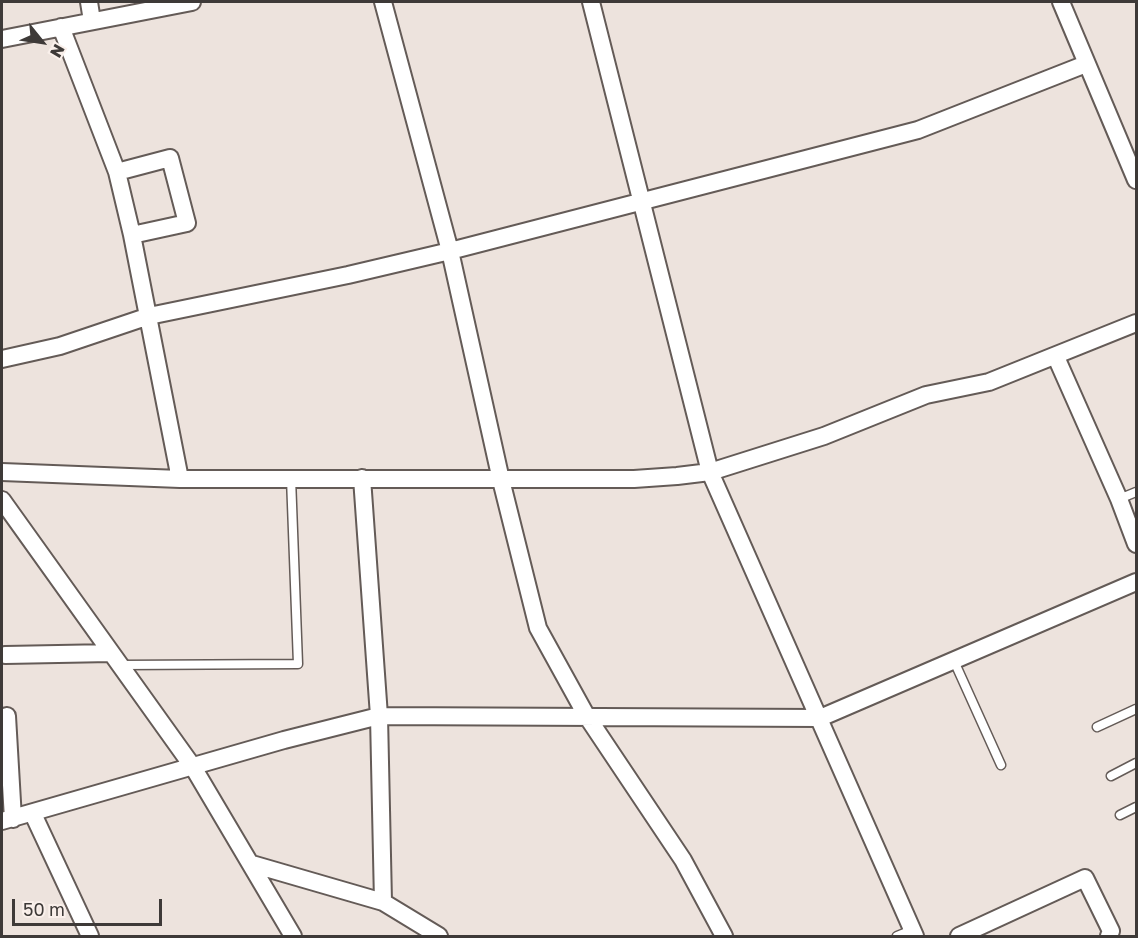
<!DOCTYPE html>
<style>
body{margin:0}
#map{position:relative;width:1138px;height:938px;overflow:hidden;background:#ede3dd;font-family:"Golos Text",sans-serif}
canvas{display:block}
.frame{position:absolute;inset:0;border:3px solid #3e3a38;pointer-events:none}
.north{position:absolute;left:12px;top:12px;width:60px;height:60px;-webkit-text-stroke:4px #faf0eb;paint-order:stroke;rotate:120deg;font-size:16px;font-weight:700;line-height:24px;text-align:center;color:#3e3a38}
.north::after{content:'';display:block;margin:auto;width:21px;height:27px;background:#3e3a38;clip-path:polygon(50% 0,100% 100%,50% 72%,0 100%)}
.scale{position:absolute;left:12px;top:899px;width:150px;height:27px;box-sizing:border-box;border:3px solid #3e3a38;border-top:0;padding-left:8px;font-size:18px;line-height:21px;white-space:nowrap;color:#3e3a38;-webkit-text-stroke:4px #faf0eb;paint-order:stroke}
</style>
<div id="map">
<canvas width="1138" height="938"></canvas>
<div class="frame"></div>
<div class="north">N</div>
<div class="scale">50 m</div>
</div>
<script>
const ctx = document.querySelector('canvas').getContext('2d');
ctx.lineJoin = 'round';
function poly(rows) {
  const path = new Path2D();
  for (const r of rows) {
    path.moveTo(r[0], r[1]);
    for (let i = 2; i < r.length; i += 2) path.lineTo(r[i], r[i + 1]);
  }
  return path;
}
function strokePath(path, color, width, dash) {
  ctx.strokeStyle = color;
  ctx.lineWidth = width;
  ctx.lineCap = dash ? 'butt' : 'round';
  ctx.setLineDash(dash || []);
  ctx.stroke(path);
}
const service = poly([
 [1119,499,1136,492],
 [954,661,1001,765],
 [121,665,298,664,291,478],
 [1097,727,1136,709],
 [1111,776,1136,763],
 [1120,815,1136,807],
 [897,936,912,930]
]);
const minor = poly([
 [89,2,92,21],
 [383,2,450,251,501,480,538,628,586,715,683,860,724,936],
 [591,2,710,472,915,936],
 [1061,2,1136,180],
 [61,27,117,172,132,235,180,479],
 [2,39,192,2],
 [117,172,170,158,187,223,132,235],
 [1056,357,1119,499,1136,544],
 [2,359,60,346,149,316,348,275,450,251,918,130,1086,64],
 [2,472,180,479,634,479,677,476,710,472,824,436,926,395,989,382,1136,323],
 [362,478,379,716,383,902],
 [2,500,193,767,293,936],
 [5,655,111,653],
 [7,716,13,819],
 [33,814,90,936],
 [2,821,284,740,379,716,820,718,1136,582],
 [252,864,383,902,439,936],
 [959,936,1085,878,1111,931,1109,936]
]);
strokePath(service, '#645b57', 11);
strokePath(minor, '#645b57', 20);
strokePath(service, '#fff', 8);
strokePath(minor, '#fff', 16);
</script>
